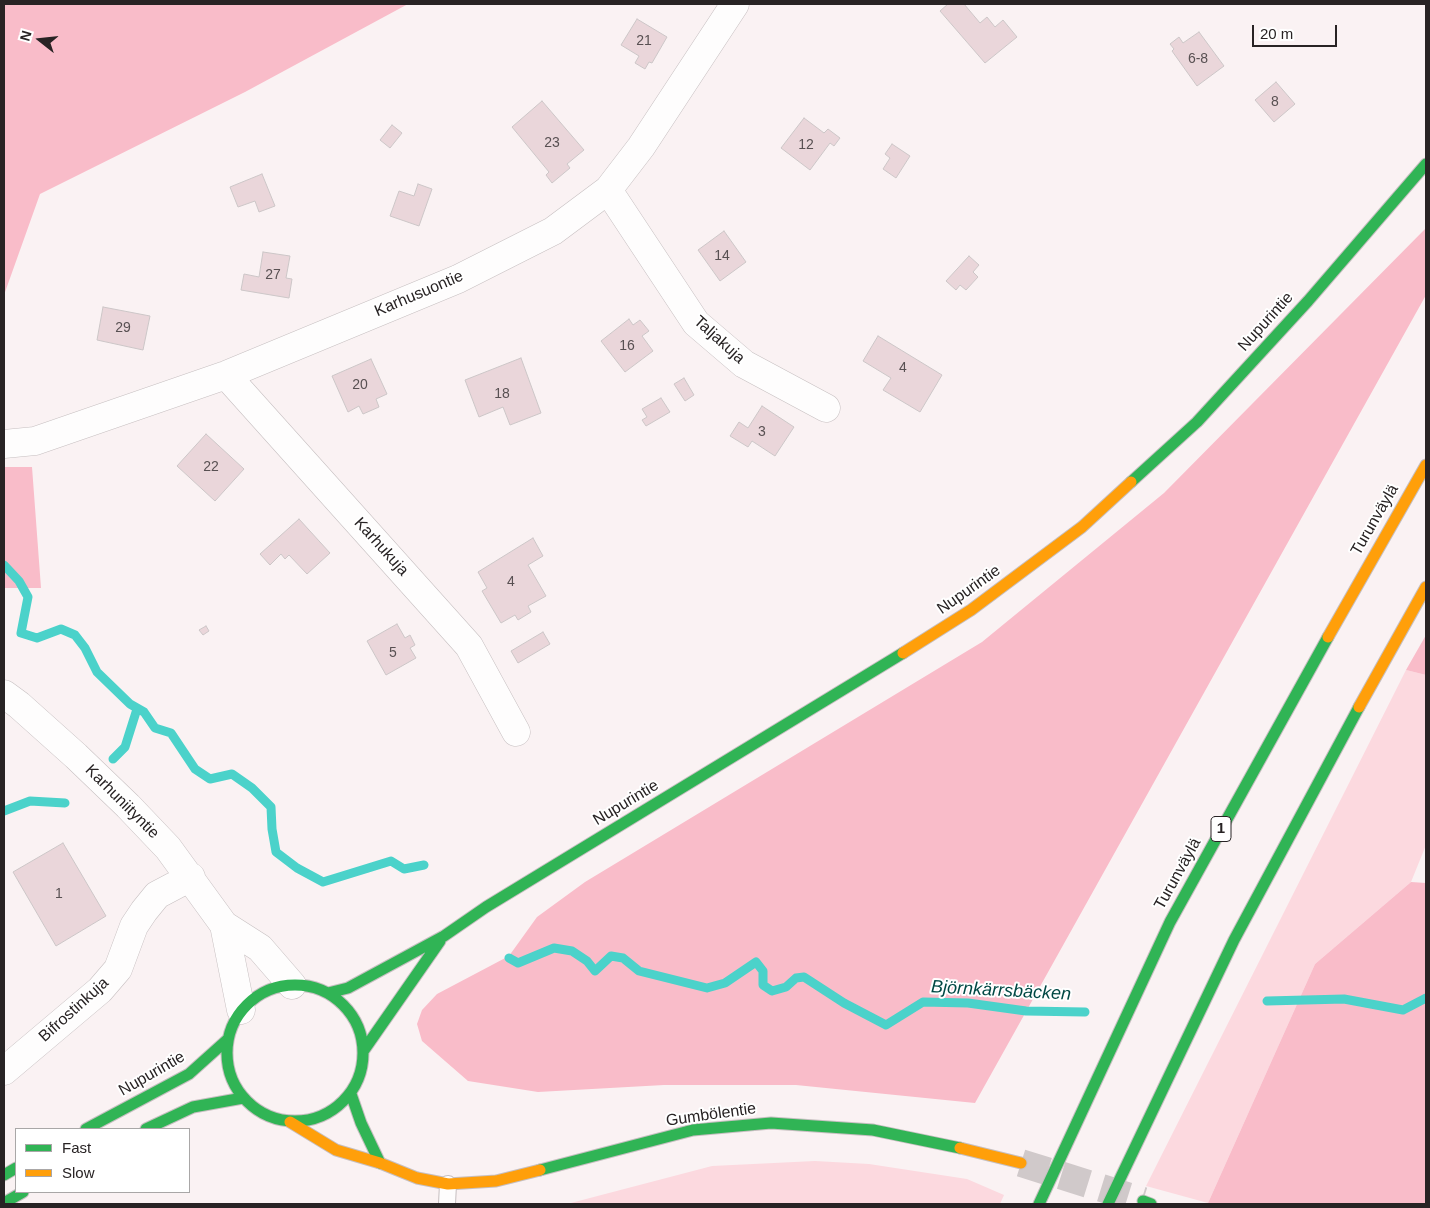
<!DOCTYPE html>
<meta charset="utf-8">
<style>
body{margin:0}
#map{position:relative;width:1430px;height:1208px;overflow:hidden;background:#faf2f3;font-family:Helvetica,sans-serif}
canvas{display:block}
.frame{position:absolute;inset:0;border:5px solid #282324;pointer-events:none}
.legend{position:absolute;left:15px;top:1128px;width:175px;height:65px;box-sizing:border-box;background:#fff;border:1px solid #a9a7a7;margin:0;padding:6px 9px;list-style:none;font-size:15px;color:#282324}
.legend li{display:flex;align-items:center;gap:10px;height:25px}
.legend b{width:25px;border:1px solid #a9a7a7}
.north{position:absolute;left:15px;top:15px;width:50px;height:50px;-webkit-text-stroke:4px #fff;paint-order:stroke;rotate:286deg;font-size:14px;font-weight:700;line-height:20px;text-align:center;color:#282324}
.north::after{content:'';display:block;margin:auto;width:18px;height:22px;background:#282324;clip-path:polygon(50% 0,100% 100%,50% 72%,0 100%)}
.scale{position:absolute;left:1252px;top:25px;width:85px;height:22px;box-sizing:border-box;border:2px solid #282324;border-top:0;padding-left:6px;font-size:15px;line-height:18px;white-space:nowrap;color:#282324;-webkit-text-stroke:4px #fff;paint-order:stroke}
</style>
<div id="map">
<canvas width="1430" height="1208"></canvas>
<div class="frame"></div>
<ul class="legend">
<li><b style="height:6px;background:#30b455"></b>Fast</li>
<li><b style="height:6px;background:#ff9f0a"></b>Slow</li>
</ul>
<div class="north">N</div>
<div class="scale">20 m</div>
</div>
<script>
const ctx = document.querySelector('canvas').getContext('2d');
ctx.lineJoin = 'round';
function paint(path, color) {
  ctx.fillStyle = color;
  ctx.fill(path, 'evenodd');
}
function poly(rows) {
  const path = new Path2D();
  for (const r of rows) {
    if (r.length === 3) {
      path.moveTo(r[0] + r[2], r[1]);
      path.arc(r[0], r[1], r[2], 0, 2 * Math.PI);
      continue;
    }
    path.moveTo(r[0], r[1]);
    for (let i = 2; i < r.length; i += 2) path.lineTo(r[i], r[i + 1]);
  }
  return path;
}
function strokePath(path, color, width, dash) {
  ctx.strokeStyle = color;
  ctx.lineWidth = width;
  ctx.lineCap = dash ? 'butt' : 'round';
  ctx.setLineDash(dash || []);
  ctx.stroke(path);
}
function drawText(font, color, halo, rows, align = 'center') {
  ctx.font = font + ' Helvetica,sans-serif';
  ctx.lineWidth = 4;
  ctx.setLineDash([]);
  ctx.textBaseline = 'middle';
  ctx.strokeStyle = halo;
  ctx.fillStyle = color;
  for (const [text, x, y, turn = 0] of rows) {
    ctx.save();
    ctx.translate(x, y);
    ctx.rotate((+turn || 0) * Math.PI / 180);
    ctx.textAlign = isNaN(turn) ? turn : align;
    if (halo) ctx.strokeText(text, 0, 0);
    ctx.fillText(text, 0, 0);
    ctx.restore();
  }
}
paint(poly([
 [1406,670,1426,675,1426,845,1411,882,1315,964,1208,1203,1146,1186],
 [815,1161,869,1164,967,1179,1004,1195,1000,1204,567,1204,712,1166]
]), '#fcd9df');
paint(poly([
 [4,4,408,4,245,92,40,194,4,295],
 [1426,228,1426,295,975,1103,796,1085,664,1085,538,1092,468,1081,422,1041,417,1024,422,1010,437,994,509,956,537,917,585,882,982,642,1164,493],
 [4,467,32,467,41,588,4,588],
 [1426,635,1426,675,1406,670],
 [1411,882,1426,883,1426,1204,1208,1203,1315,964]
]), '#f9bcc9');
strokePath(poly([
 [4,565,19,581,28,597,21,633,37,638,61,629,75,635,85,648,97,672,130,704,144,712,155,728,171,733,195,769,210,779,232,774,252,788,271,807,272,829,276,852,297,868,323,882,391,861,404,869,424,865],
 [113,759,125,747,137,709],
 [4,811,30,801,65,803],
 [509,958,518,963,554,948,572,951,587,961,595,971,611,956,623,958,639,971,707,988,725,983,756,962,763,971,763,985,772,991,786,987,796,978,804,977,844,1003,886,1025,923,1002,968,1003,1026,1011,1085,1012],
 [1267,1001,1344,999,1403,1010,1426,998]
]), '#4bd2ca', 9);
const building = poly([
 [948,4,964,4,980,23,987,17,995,27,1003,20,1017,37,985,63,940,11,948,4],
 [637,19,667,37,652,63,649,62,645,69,635,63,639,56,621,45,637,19],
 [1199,32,1224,66,1197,86,1172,51,1174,49,1170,44,1179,37,1183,43,1199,32],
 [1276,82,1295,104,1274,122,1255,100,1276,82],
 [542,101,584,150,567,164,570,168,552,183,546,175,549,172,512,127,542,101],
 [804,118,824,133,828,129,840,138,834,146,830,143,810,170,781,148,804,118],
 [392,125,402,133,390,148,380,140,392,125],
 [892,144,910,156,896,178,883,169,890,158,885,154,892,144],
 [262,174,275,206,259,212,255,201,238,207,230,187,262,174],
 [418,184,432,189,419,226,390,216,399,191,414,196,418,184],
 [724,231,746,262,720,281,698,250,724,231],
 [263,252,290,256,286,278,292,279,289,298,241,290,244,274,259,277,263,252],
 [969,256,979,265,973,272,978,277,966,290,960,285,956,290,946,281,969,256],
 [103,307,150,316,143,350,97,340,103,307],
 [629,319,633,325,640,320,649,331,642,336,653,351,625,372,601,341,629,319],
 [878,336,942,375,920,412,883,390,891,378,863,361,878,336],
 [521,358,541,413,510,425,503,407,479,417,465,380,521,358],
 [371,359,387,394,376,399,379,407,363,414,359,406,348,412,332,376,371,359],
 [684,378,694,395,685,401,674,384,684,378],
 [661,398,670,412,646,426,642,420,647,417,642,409,661,398],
 [762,406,794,427,775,456,752,441,748,447,730,436,739,422,748,428,762,406],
 [206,434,244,469,215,501,177,466,206,434],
 [299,519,330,553,307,574,289,555,285,559,281,554,270,565,260,554,299,519],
 [533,538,543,556,528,565,546,596,528,606,531,612,518,620,515,615,501,623,482,591,487,588,478,572,533,538],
 [397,624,405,638,410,635,415,645,410,648,416,658,386,675,367,641,397,624],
 [206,626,209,631,203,635,199,630,206,626],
 [543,632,550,644,518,663,511,651,543,632],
 [63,843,106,916,56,946,13,872,63,843]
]);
paint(building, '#ead6da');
strokePath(building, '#ccc6c7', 1);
strokePath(poly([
 [1021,1163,1143,1201]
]), '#d0c9ca', 28, [28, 14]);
const lane = poly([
 [447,1204,448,1184]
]);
const street = poly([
 [608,190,696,323,744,364,826,408],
 [226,375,469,646,516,732],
 [4,444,35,441,226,375,458,279,553,231,608,190,641,147,735,4],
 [4,694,19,705,76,756,128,806,168,848,224,925,260,948,292,985],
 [224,925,241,1010],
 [4,1071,100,990,118,969,134,926,144,911,157,895,191,877]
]);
const fast = poly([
 [1131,482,1197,422,1308,301,1426,164],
 [295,1053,68],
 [328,993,348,988,444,936,486,907,903,653],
 [364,1050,440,941],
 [351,1094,361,1123,380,1163],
 [86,1129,189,1074,228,1039],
 [146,1129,193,1107,243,1098],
 [540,1170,693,1130,771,1123,873,1130,960,1148],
 [4,1175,16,1168],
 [1143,1201,1151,1204],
 [4,1203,23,1192],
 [1039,1204,1170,922,1328,637],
 [1108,1204,1234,940,1359,707]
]);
const slow = poly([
 [1328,637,1426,465],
 [903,653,971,610,1082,527,1131,482],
 [1359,707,1426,587],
 [290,1122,336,1150,380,1163,417,1178,448,1184,496,1181,540,1170],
 [960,1148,1021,1163]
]);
strokePath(lane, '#c6bfc0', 18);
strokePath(street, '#c6bfc0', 29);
strokePath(fast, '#c6bfc0', 13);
strokePath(slow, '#c6bfc0', 13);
strokePath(lane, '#fefdfd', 16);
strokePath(street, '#fefdfd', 28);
strokePath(fast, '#30b455', 11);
strokePath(slow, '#ff9f0a', 11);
drawText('14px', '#585052', null, [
 ["21",644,41],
 ["6-8",1198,59],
 ["8",1275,102],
 ["23",552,143],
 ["12",806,145],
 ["14",722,256],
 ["27",273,275],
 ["29",123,328],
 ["16",627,346],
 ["4",903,368],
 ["20",360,385],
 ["18",502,394],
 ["3",762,432],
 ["22",211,467],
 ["4",511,582],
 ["5",393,653],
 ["1",59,894]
]);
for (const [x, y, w] of [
 [1221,829,20]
]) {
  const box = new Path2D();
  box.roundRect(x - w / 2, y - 12.5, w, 25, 4);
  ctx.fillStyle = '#fff';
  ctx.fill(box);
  strokePath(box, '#282324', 1);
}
drawText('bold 15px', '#282324', null, [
 ["1",1221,829]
]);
drawText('16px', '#282324', '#fff', [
 ["Karhusuontie",419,294,-23],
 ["Nupurintie",1266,322,-48],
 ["Taljakuja",719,340,42],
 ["Turunväylä",1375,520,-60],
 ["Karhukuja",381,547,48],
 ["Nupurintie",969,590,-35],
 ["Karhuniityntie",122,802,45],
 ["Nupurintie",626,803,-31],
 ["Turunväylä",1178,874,-61],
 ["Bifrostinkuja",74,1010,-42],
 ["Nupurintie",152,1074,-30],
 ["Gumbölentie",711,1115,-8]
]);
drawText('italic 18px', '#004844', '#fff', [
 ["Björnkärrsbäcken",1001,991,3]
]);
</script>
